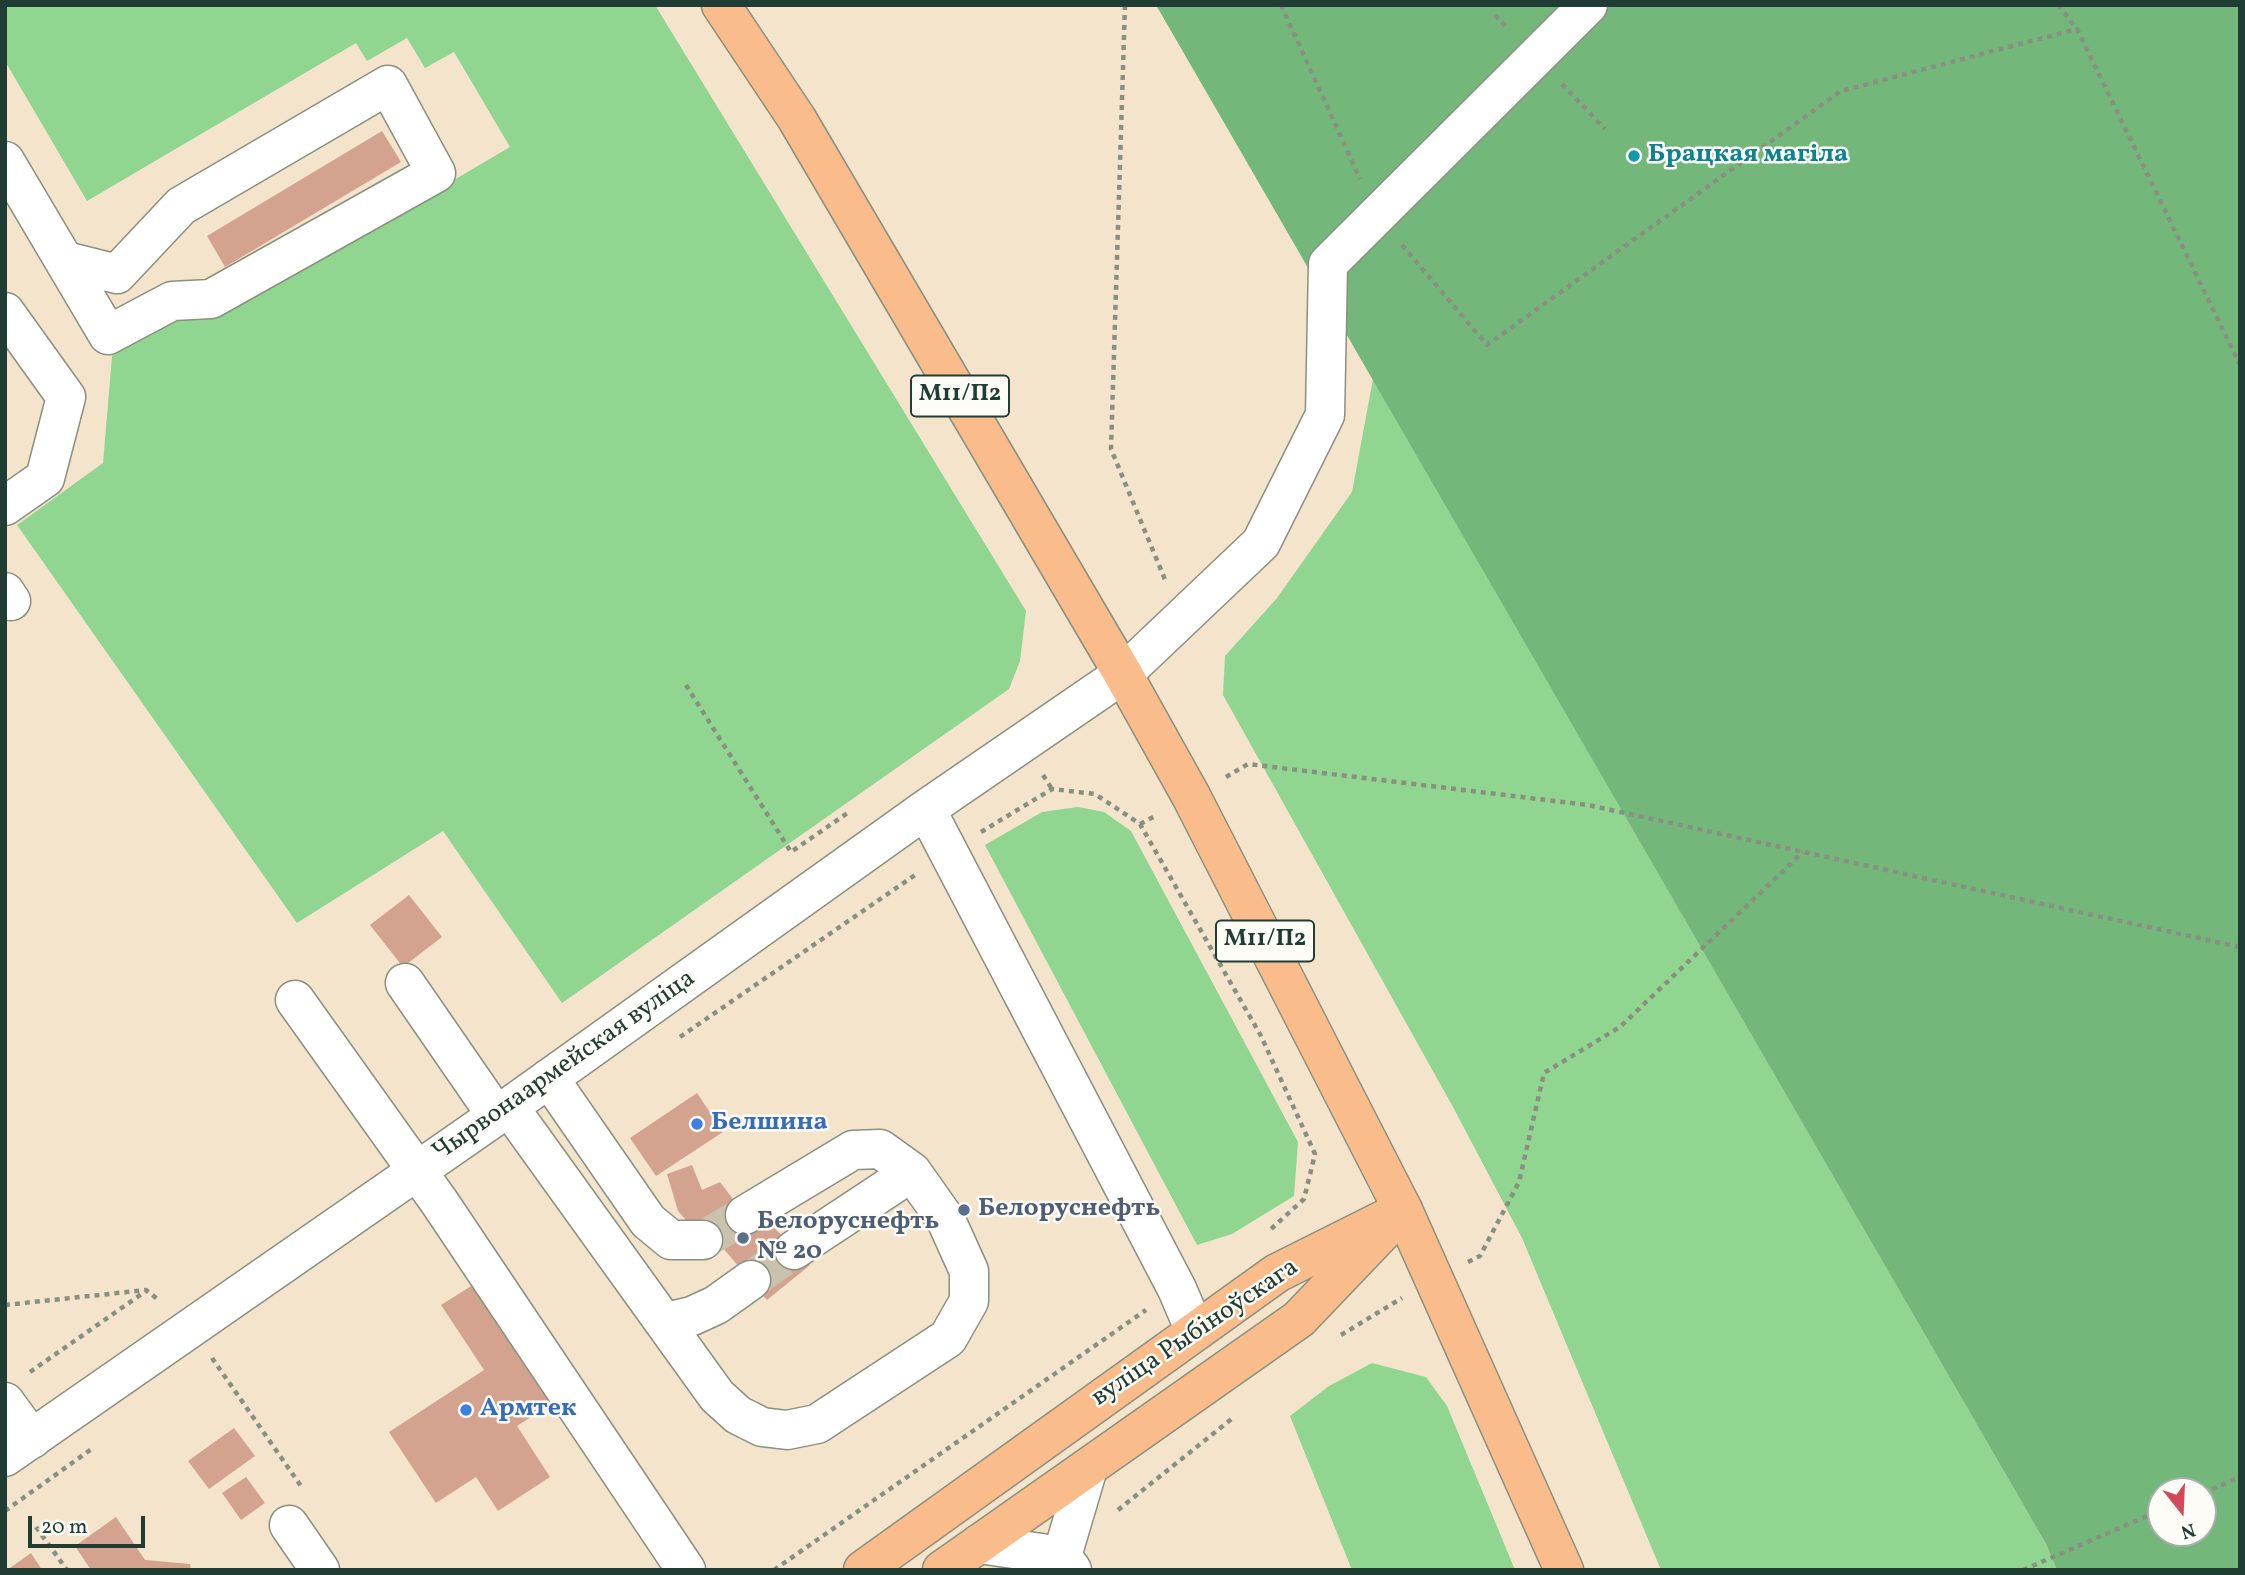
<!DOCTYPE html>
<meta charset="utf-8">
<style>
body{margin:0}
#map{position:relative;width:2245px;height:1575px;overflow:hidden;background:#f3e4cb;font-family:Vollkorn,serif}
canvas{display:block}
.frame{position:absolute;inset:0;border:7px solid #1f3d34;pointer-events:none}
.north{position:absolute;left:2147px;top:1477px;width:70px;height:70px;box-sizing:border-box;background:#fdfcf7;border:2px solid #a4b0a9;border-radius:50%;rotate:162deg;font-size:19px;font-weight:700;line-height:28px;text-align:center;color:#1f3d34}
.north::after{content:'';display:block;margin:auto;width:24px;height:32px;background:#d1495b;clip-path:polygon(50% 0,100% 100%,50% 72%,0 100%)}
.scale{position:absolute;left:28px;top:1516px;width:117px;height:32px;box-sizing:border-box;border:4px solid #1f3d34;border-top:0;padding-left:9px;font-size:21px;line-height:24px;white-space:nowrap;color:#1f3d34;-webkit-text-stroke:5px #fdfcf7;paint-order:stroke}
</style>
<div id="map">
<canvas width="2245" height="1575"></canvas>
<div class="frame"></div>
<div class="north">N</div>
<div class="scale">20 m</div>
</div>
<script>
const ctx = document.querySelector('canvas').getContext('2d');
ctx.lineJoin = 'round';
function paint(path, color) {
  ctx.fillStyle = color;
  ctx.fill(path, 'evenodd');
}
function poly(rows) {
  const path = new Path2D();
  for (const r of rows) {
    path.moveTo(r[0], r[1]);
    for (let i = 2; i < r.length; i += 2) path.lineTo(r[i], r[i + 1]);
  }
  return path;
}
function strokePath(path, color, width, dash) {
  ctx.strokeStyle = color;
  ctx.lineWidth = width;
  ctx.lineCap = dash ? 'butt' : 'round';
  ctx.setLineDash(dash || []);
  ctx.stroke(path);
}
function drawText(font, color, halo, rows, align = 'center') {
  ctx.font = font + ' Vollkorn,serif';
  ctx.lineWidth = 5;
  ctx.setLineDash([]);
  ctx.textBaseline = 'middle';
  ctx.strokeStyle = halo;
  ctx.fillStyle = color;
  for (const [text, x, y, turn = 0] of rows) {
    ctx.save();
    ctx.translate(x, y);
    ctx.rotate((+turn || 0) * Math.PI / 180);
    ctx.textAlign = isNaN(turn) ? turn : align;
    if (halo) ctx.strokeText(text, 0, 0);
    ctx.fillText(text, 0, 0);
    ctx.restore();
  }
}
paint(poly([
 [5,5,655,5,1026,611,1020,661,1009,689,562,1003,443,831,297,923,17,525,103,463,113,345,178,303,240,306,510,147,454,52,425,68,407,38,367,61,356,43,87,201,5,61],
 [1373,379,2046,1544,2057,1570,1661,1570,1522,1238,1453,1107,1223,695,1225,656,1277,598,1352,492],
 [1078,807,1104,812,1131,831,1298,1142,1294,1196,1232,1234,1197,1245,985,845,1042,812],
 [1372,1363,1426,1377,1447,1406,1515,1570,1352,1570,1290,1416,1329,1386]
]), '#90d690');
paint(poly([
 [1156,5,2240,5,2240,1570,2057,1570,2046,1544],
 [2161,1491,2203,1491,2203,1533,2161,1533]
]), '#74b77a');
paint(poly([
 [382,131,401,162,225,267,207,236],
 [409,895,442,937,403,967,370,925],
 [697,1093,723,1132,656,1176,630,1138],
 [692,1165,702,1190,720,1182,745,1215,762,1215,810,1265,767,1300,723,1248,715,1253,678,1211,667,1174],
 [476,1283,554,1402,517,1426,550,1477,498,1511,476,1477,436,1503,389,1432,484,1370,441,1305],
 [234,1428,255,1456,209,1489,188,1461],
 [246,1477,265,1503,241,1520,222,1493],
 [116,1517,145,1560,190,1564,191,1570,91,1570,75,1546],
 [31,1553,42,1570,7,1570]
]), '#d3a38f');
strokePath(poly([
 [703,1240,745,1215],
 [751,1280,794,1250]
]), '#c9c3ad', 38, [38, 19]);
const minor = poly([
 [5,161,108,335,172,301,211,299,436,173,388,85,181,206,117,274,65,261],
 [5,312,66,397,45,478,5,506],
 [5,592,11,601],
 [926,809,1177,1289,1195,1331],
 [405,983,496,1115],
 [295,1000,440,1203,686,1570],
 [549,1078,648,1221,671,1240,703,1240],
 [509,1107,717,1396,738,1415,762,1427,787,1430,817,1424,948,1338,969,1301,969,1271,946,1220,912,1172,880,1149,853,1150,745,1215],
 [794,1250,912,1172],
 [666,1322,692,1316,716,1305,751,1280],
 [5,1402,32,1439],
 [5,1457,509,1107,926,809,1123,674,1261,543,1325,415,1328,264,1588,5],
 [289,1525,320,1570],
 [979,1544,1062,1556,1072,1570],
 [1062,1556,1088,1468]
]);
const major = poly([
 [863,1570,1277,1273,1403,1210],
 [942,1570,1299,1319,1385,1229]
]);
const highway = poly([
 [721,5,797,119,1123,674,1191,796,1403,1210,1564,1570]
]);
strokePath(minor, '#899080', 41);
strokePath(major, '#899080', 41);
strokePath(highway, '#899080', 41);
strokePath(poly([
 [1125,5,1111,449,1166,582],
 [1281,5,1360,179],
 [2058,5,2077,29,2240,365],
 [1495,15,1509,30],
 [1562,84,1605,129],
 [1402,245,1487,345,1841,91,2077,29],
 [686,685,791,852,849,812],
 [1043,775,1052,789],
 [1226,777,1248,764,1588,805,2240,947],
 [1140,824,1157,815],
 [981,832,1052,789,1095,794,1140,824,1261,1036,1315,1154,1304,1199,1271,1229],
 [680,1037,918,873],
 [1468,1262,1480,1256,1519,1182,1544,1073,1620,1027,1803,852],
 [5,1305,146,1290,160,1301],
 [1341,1335,1402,1298],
 [212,1358,303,1489],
 [30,1372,146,1291],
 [2203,1493,2240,1477],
 [1118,1510,1234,1417],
 [5,1511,93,1448],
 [36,1527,67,1570],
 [774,1570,1146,1310],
 [2023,1570,2161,1510]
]), '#899080', 4.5, [5, 5]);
strokePath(minor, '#fff', 38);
strokePath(major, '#f9bc8a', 38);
strokePath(highway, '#f9bc8a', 38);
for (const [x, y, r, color] of [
 [1634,156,7,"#0f9aa8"],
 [697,1124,7,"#3f7fe0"],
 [964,1210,7,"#5c6f8a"],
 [743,1238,7,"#5c6f8a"],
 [466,1410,7,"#3f7fe0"]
]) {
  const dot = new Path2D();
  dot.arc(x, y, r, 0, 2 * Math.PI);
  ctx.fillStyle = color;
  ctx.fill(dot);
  strokePath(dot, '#fdfcf7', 2.5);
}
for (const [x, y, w] of [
 [960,396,98],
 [1265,941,98]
]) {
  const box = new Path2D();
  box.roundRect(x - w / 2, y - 20.5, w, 41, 5);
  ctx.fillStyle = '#fdfcf7';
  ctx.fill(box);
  strokePath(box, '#1f3d34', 2);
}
drawText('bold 24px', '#1f3d34', null, [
 ["М11/П2",960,396],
 ["М11/П2",1265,941]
]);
drawText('bold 26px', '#0d838f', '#fdfcf7', [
 ["Брацкая магіла",1648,156]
], 'left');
drawText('26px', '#1f3d34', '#fdfcf7', [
 ["Чырвонаармейская вуліца",565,1067,-35],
 ["вуліца Рыбіноўскага",1196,1334,-34]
]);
drawText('bold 26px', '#366cbe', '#fdfcf7', [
 ["Белшина",711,1124],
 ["Армтек",480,1410]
], 'left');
drawText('bold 26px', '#4e5e75', '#fdfcf7', [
 ["Белоруснефть",978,1210],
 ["Белоруснефть",757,1223],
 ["№ 20",757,1253]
], 'left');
</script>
